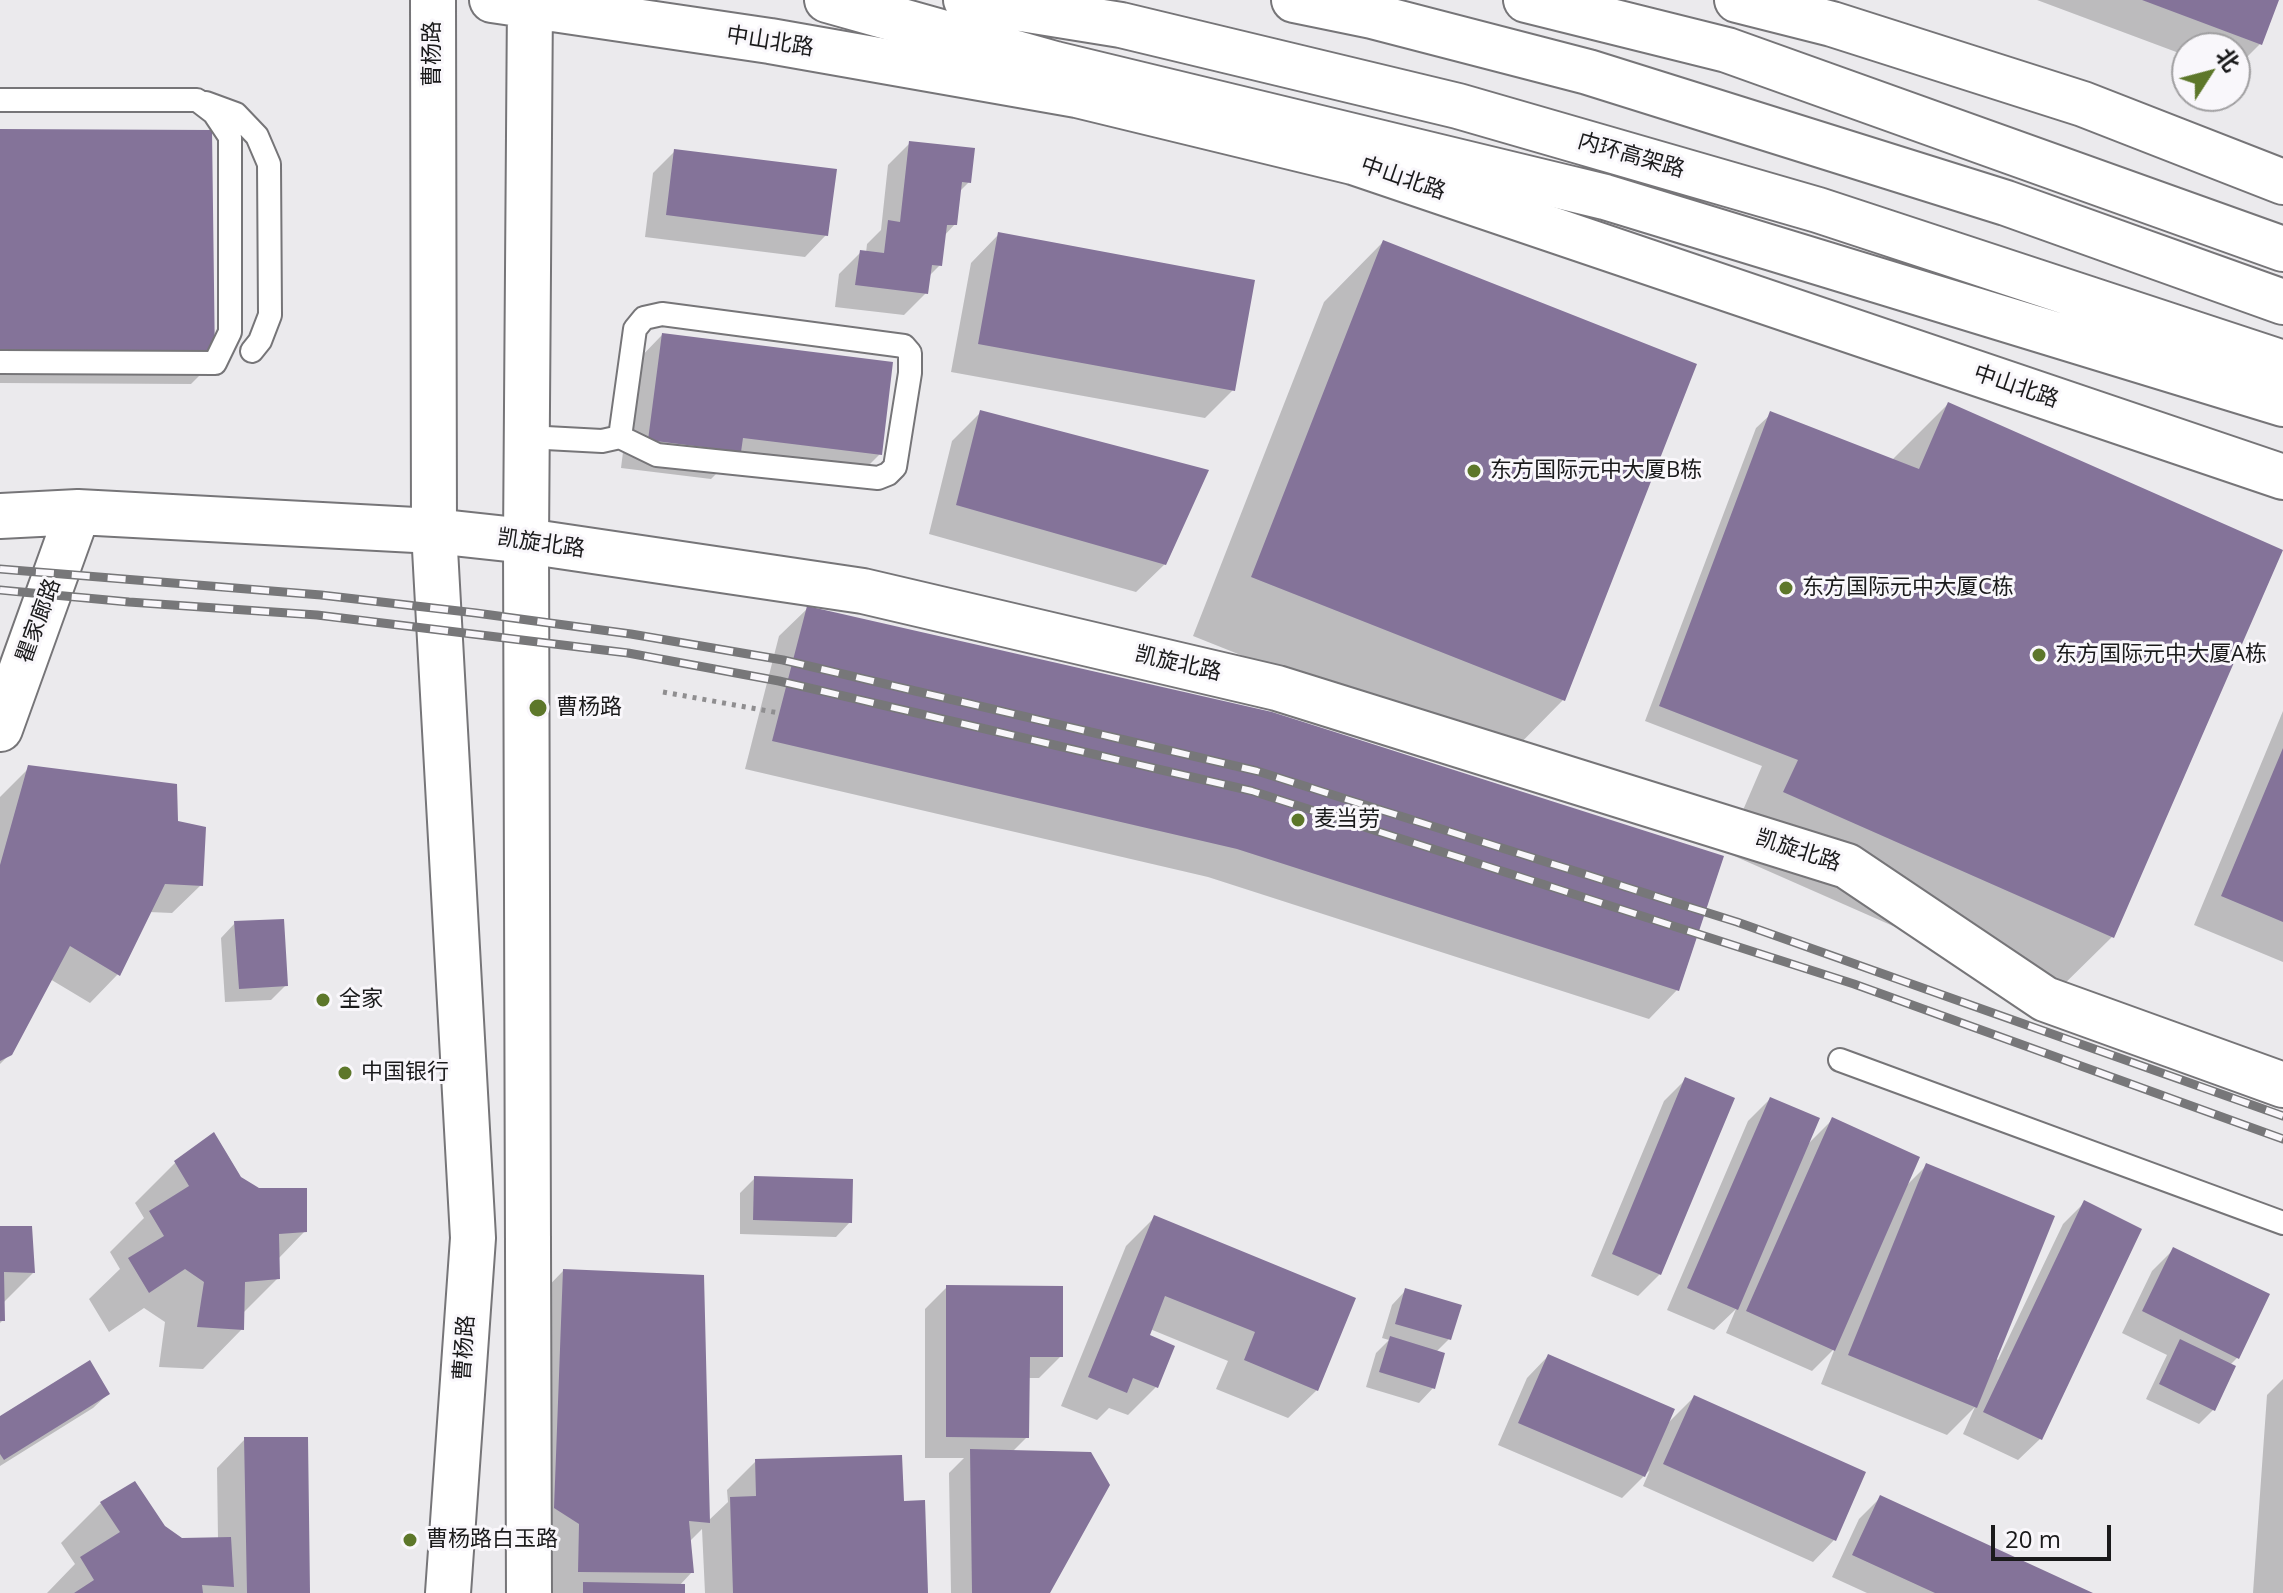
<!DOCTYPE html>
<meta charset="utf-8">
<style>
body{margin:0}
#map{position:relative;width:2283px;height:1593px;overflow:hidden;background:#ebeaed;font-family:"Open Sans","Noto Sans SC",sans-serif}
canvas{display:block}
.north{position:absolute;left:2171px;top:32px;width:80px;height:80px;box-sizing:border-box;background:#f9f7fb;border:2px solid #a09fa1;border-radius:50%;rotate:54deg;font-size:22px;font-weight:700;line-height:32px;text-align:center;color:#1a1a1b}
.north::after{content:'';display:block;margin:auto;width:28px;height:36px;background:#5d772a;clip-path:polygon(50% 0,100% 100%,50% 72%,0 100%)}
.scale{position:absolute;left:1991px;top:1525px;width:120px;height:36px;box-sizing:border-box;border:4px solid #1a1a1b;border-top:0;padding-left:10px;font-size:24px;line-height:28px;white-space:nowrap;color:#1a1a1b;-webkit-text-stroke:6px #f9f7fb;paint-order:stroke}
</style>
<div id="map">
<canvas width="2283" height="1593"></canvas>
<div class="north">北</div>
<div class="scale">20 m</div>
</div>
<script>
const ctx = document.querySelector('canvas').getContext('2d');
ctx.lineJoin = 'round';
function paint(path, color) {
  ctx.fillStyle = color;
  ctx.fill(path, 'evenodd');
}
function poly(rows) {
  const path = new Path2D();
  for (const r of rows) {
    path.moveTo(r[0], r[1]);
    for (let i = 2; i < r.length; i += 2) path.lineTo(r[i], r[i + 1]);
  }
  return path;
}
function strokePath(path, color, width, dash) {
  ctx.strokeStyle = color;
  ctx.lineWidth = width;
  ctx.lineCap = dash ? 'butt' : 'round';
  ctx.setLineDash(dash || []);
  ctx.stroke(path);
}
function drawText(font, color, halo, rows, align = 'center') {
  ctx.font = font + ' "Open Sans","Noto Sans SC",sans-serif';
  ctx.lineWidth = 6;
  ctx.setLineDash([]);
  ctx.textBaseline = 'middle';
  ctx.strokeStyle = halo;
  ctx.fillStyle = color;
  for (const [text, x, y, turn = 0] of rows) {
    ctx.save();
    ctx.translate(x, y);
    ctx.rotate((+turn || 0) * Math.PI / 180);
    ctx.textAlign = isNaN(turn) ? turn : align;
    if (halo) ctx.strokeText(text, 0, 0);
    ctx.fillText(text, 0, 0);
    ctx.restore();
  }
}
paint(poly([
 [2037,0,2276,0,2260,44,2235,69,2235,48,2187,48,2187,56],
 [0,131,213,362,191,384,0,383],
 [910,143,969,182,959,192,955,224,944,236,940,265,928,277,926,293,904,315,835,307,839,274,860,253,866,253,867,244,881,230,888,165],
 [675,151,826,235,805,257,645,237,653,173],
 [999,234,1233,390,1205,418,951,372,971,263],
 [1383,242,1563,700,1504,760,1193,636,1324,302],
 [662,335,880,454,851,483,723,467,711,479,621,468,634,364],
 [1948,404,2112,937,2052,996,1725,852,1762,766,1645,721,1756,428,1771,414,1892,460],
 [981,412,1165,564,1136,592,929,534,952,441],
 [808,608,1677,990,1649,1019,1208,877,745,769,779,636],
 [2283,711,2283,962,2194,925],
 [29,768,176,822,201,885,172,913,149,912,118,974,90,1003,50,979,10,1054,0,1064,0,797],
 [235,923,286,985,271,1000,225,1002,221,938],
 [1686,1079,1660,1274,1638,1296,1591,1276,1664,1101],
 [1770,1099,1806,1146,1832,1120,1905,1187,1927,1165,1995,1358,1998,1360,2063,1224,2084,1203,2040,1439,2018,1460,1963,1434,1975,1407,1947,1435,1821,1384,1835,1348,1812,1371,1726,1333,1736,1309,1714,1330,1667,1310,1748,1121],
 [214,1135,240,1179,305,1231,278,1259,278,1278,243,1313,242,1329,203,1369,159,1367,165,1322,144,1308,109,1332,89,1299,120,1269,110,1252,144,1218,135,1203,175,1163],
 [755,1178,850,1222,836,1237,740,1234,740,1193],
 [1154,1218,1317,1390,1288,1418,1216,1389,1228,1361,1150,1329,1147,1336,1156,1387,1128,1415,1109,1408,1097,1420,1061,1406,1126,1246],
 [0,1228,33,1273,3,1303,3,1320,0,1323],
 [2173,1250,2238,1357,2230,1365,2214,1409,2199,1424,2146,1399,2167,1355,2122,1333,2152,1271],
 [563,1271,708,1521,728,1502,727,1490,756,1461,902,1503,926,1593,705,1593,702,1529,689,1542,692,1572,679,1586,683,1593,550,1593,551,1553,526,1537,535,1300],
 [947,1287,1061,1356,1039,1378,1028,1378,1027,1437,1012,1452,1047,1593,951,1593,949,1473,964,1458,925,1458,925,1309],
 [1406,1290,1449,1339,1436,1352,1433,1388,1419,1403,1366,1387,1376,1353,1389,1340,1382,1338,1392,1305],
 [1548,1356,1665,1426,1694,1397,1834,1540,1813,1562,1643,1486,1650,1470,1622,1498,1498,1445,1527,1378],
 [2283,1379,2283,1593,2253,1593,2267,1395],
 [108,1394,93,1408,0,1466,0,1418],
 [245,1439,308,1593,47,1593,75,1564,61,1543,101,1503,163,1527,181,1540,218,1539,217,1468],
 [1880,1498,2088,1593,1867,1593,1832,1577,1859,1519]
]), '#0003');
paint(poly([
 [2142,0,2279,0,2262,45],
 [0,129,212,130,215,363,0,362],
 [909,141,975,148,971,183,962,182,957,225,947,225,942,266,932,265,928,294,855,285,860,250,884,253,888,220,900,222],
 [674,149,837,169,828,236,666,215],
 [998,232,1255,280,1235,391,978,344],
 [1383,240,1697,364,1565,701,1251,577],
 [662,333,893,362,882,455,743,438,741,452,648,440],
 [1948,402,2283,550,2114,938,1783,792,1798,760,1659,706,1770,411,1919,469],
 [980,410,1209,470,1166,565,956,505],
 [807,606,1272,712,1724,856,1679,991,1237,849,772,741],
 [2283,748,2283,922,2221,896],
 [28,765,177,784,178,821,206,827,203,886,165,884,120,976,70,946,12,1055,0,1061,0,865],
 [284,919,288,986,239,989,234,921],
 [1685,1077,1735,1098,1661,1275,1612,1254],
 [1770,1097,1820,1118,1738,1310,1687,1288],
 [1832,1117,1920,1157,1835,1351,1746,1311],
 [214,1132,241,1177,259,1188,307,1188,307,1232,279,1234,280,1279,245,1282,244,1330,197,1327,204,1282,185,1269,149,1293,128,1258,164,1236,149,1211,189,1186,174,1161],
 [1926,1163,2055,1216,1977,1408,1848,1355],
 [754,1176,853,1179,852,1223,753,1220],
 [2084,1200,2142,1229,2042,1440,1983,1412],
 [1154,1215,1356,1298,1318,1391,1244,1360,1255,1332,1165,1296,1150,1335,1175,1346,1158,1388,1133,1378,1127,1393,1088,1377],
 [0,1226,32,1226,35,1273,4,1272,5,1321,0,1321],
 [2173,1247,2270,1294,2239,1359,2142,1311],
 [563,1269,704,1275,710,1523,689,1521,694,1573,578,1572,579,1524,554,1508],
 [946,1285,1063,1286,1063,1357,1030,1357,1029,1438,946,1437],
 [1405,1288,1462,1305,1451,1340,1395,1324],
 [1390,1336,1445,1353,1435,1389,1379,1372],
 [2180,1339,2236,1366,2215,1411,2159,1384],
 [1548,1354,1675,1409,1645,1477,1518,1423],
 [90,1360,110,1394,4,1460,0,1454,0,1416],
 [1694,1395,1866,1472,1836,1541,1663,1464],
 [244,1437,308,1437,310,1593,247,1593],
 [970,1449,1091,1452,1110,1485,1050,1593,972,1593],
 [902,1455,904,1501,925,1500,928,1593,733,1593,730,1497,756,1496,755,1459],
 [135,1481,165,1526,182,1538,231,1537,234,1587,202,1585,203,1593,74,1593,94,1580,80,1557,120,1532,100,1502],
 [1880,1495,2093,1593,1935,1593,1852,1555],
 [583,1582,685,1584,685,1593,583,1593]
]), '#847399');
const lane = poly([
 [0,100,197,100,214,113,230,137,230,332,215,363,0,362],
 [206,103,236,114,257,136,269,164,270,315,260,341,252,351],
 [527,437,602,441,620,437,635,329,644,318,662,314,904,346,910,353,910,373,895,467,888,474,878,478,657,455,620,437],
 [1840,1060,2283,1223]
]);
const street = poly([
 [0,516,78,512,434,531,526,541,863,591,1277,688,1847,866,2045,999,2283,1085],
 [0,729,78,512]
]);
const primary = poly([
 [433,0,434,531,473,1238,448,1593],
 [492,0,770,41,1077,95,1353,162,2283,477],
 [1737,0,1832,24,2083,104,2283,182],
 [529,1593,526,541,530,0]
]);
const highway = poly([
 [827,0,1055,64,1605,197,2283,404],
 [966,0,1121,25,1458,106,1818,210,2283,363],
 [1294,0,1372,16,1588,72,2006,203,2283,302],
 [1526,0,1727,50,2283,249]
]);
strokePath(lane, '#767578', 26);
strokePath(street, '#767578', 48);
strokePath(primary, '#767578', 48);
strokePath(highway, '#767578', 48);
strokePath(poly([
 [663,692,779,713]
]), '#8f8e90', 5, [4, 6]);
strokePath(lane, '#fff', 22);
strokePath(street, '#fff', 44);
strokePath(primary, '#fff', 44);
strokePath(highway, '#fff', 44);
const rail = poly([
 [0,569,321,595,476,613,631,634,783,660,1257,771,1737,922,2283,1116],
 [0,590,129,602,317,615,628,653,779,681,1252,791,1854,984,2283,1139]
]);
strokePath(rail, '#777779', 9);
strokePath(rail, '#f9f7fb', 6, [18]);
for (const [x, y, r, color] of [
 [1474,471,8,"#5d772a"],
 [1786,588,8,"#5d772a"],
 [2039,655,8,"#5d772a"],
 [538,708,10,"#5d772a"],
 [1298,820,8,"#5d772a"],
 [323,1000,8,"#5d772a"],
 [345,1073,8,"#5d772a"],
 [410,1540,8,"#5d772a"]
]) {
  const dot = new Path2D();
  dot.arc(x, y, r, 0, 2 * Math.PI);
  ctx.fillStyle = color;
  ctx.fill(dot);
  strokePath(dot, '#f9f7fb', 3);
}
drawText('22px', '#1a1a1b', '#f9f7fb', [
 ["中山北路",770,42,9],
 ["曹杨路",433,54,-90],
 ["内环高架路",1631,156,16],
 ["中山北路",1403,179,19],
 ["中山北路",2016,387,19],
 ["凯旋北路",541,544,8],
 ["瞿家廊路",39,621,-70],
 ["凯旋北路",1178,664,13],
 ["凯旋北路",1798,851,18],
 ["曹杨路",465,1348,-86]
]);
drawText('22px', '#1a1a1b', '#f9f7fb', [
 ["东方国际元中大厦B栋",1490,471],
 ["东方国际元中大厦C栋",1802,588],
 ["东方国际元中大厦A栋",2055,655],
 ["曹杨路",556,708],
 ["麦当劳",1314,820],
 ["全家",339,1000],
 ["中国银行",361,1073],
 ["曹杨路白玉路",426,1540]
], 'left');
</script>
